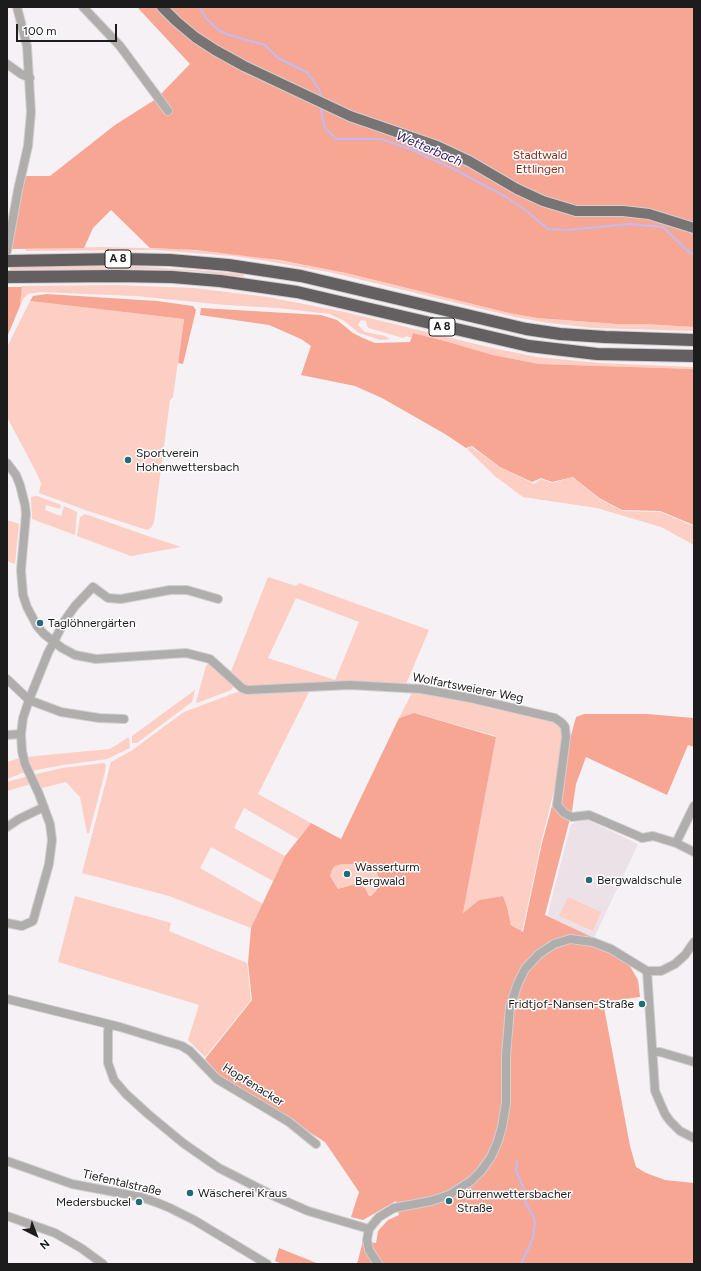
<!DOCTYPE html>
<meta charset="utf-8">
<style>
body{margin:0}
#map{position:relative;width:701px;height:1271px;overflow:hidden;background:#f5f1f4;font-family:Figtree,sans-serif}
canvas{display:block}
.frame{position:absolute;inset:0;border:8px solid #1d1c1d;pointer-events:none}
.north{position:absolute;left:16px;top:1215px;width:40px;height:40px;-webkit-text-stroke:3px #fff;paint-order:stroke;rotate:138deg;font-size:11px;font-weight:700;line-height:16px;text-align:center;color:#1d1c1d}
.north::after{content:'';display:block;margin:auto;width:14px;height:18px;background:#1d1c1d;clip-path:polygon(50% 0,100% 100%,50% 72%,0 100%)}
.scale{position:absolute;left:16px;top:24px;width:101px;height:18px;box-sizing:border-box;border:2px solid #1d1c1d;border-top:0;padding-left:5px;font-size:12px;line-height:14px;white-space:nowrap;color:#1d1c1d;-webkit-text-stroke:3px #fff;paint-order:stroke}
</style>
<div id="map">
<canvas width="701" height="1271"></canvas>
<div class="frame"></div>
<div class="north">N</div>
<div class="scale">100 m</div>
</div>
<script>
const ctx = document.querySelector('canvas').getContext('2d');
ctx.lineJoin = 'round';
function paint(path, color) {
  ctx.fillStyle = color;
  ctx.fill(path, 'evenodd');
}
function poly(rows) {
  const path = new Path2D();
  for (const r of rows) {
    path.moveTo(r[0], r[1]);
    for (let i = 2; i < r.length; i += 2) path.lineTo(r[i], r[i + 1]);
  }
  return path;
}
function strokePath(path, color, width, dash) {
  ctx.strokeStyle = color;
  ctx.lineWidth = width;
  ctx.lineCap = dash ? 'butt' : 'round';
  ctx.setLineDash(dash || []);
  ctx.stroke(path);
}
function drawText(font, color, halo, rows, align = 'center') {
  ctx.font = font + ' Figtree,sans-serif';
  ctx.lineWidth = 3;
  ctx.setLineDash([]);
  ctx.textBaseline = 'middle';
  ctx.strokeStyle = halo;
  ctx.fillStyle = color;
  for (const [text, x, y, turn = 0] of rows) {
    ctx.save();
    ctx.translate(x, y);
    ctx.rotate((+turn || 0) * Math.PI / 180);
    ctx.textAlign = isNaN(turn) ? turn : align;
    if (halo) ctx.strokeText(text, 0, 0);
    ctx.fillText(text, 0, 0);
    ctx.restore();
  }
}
paint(poly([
 [586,819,638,844,594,938,547,917,571,824]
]), '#ede1e8');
paint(poly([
 [101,247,180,249,260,257,346,273,509,313,537,318,616,324,644,324,694,327,694,331,594,328,549,323,515,317,329,272,267,261,233,256,155,250,26,251,26,249],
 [128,266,208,271,243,274,244,277,191,271,141,269,10,270,10,267],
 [117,285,194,288,268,297,345,312,488,347,537,357,599,363,694,367,694,369,539,364,493,355,445,341,413,333,411,338,407,336,403,338,369,328,367,326,366,321,361,320,358,325,365,332,385,336,390,339,380,340,359,333,344,321,330,314,278,308,226,305,135,296,39,292,28,294,24,298,20,306,22,286],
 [30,301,184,319,173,397,170,400,154,522,151,528,147,530,88,511,39,493,41,483,35,470,7,417,7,347],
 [471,447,500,467,534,484,541,479,552,483,573,477,599,499,623,511,660,512,694,526,694,545,661,527,597,508,523,497,496,477,467,449],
 [37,496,61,505,60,509,46,505,45,510,58,515,61,516,64,506,77,512,75,535,32,519,31,497],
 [85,514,145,535,181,547,131,556,77,536,80,517],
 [7,520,19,524,15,564,7,561],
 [268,577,296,586,299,583,429,630,406,684,251,686,243,684,230,674],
 [296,598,359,622,335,680,268,658],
 [208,664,211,665,234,686,231,690,197,703,196,702,206,666],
 [195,690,192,702,137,743,132,743,132,736],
 [310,690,258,794,311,823,298,839,244,808,234,828,285,856,273,881,211,847,200,868,263,904,251,928,169,896,82,873,111,762,131,751,184,712,240,691],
 [413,691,456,699,550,720,557,723,561,728,563,738,562,758,541,843,522,932,511,924,507,907,503,896,479,900,463,913,496,736,414,713,399,718],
 [129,737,130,748,107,759,63,765,31,771,25,757,110,749],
 [20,758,25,772,7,779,7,762],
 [104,763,106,765,105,772,89,833,87,833,80,797,66,782,38,789,32,775,62,768],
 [28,776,31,784,7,791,7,782],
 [342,864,361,864,370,865,376,870,380,881,376,891,371,896,369,896,365,888,355,884,338,889,330,876,332,870,335,866],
 [75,896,171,923,169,931,247,963,251,1000,205,1057,188,1040,199,1005,58,962],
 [568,897,601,912,593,931,559,916]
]), '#fdcec3');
paint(poly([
 [137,7,694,7,694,327,644,324,616,324,537,318,509,313,346,273,279,260,195,250,150,248,111,210,93,228,84,248,12,249,24,176,50,176,115,125,156,99,190,64],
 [7,287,22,287,20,306,7,337],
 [47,294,157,301,193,306,196,310,183,364,178,363,184,319,30,301,33,296],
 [201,308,321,315,337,320,353,333,363,338,375,343,410,342,413,333,445,341,493,355,539,364,694,369,694,525,660,511,622,510,599,498,573,477,552,482,541,478,532,482,500,467,472,446,466,448,445,434,382,398,355,386,301,375,311,346,301,339,269,325,200,315],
 [414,713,496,737,463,913,479,900,503,896,507,907,511,925,523,932,542,843,576,717,584,714,647,714,694,718,694,747,688,745,667,795,586,757,576,784,572,811,545,915,594,938,627,961,638,980,640,997,603,1002,630,1146,636,1167,646,1173,665,1180,694,1183,694,1264,357,1264,363,1241,376,1243,378,1231,388,1220,399,1215,396,1201,363,1220,351,1217,359,1192,325,1142,220,1076,205,1059,252,1000,248,963,251,928,285,856,311,823,341,839,399,718],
 [342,864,361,864,370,865,376,870,380,881,376,891,371,896,369,896,365,888,355,884,338,889,330,876,332,870,335,866],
 [279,1248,319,1264,282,1264,275,1261]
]), '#f7a694');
strokePath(poly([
 [199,7,206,18,218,30,229,35,265,45,278,58,308,73,319,89,322,98],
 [321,107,322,117,325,128,336,139,381,139,410,149,458,171,506,197,524,209,548,229,567,230,630,224,663,227,689,252,694,254],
 [517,1161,516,1171,523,1187,525,1202,533,1216,535,1222,533,1238,521,1264]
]), '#c0bcf5', 2);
const minor = poly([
 [83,7,120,46,168,111],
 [7,64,21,74,30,78],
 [7,251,18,190,28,146,31,112,27,46,17,7],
 [7,463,16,475,20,485,25,505,26,514,21,570,23,595,27,607,37,626,44,634,62,648,75,655,96,659,186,653,210,659,242,688,247,690,350,685,421,689,470,698,555,718,562,723,565,727,566,737,557,805,564,813,572,817,589,815,638,836,642,838,653,836,676,843,694,852],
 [7,679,29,700,61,712,99,718,124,719],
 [7,735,21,734],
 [7,827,19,819,44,807],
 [676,843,694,806],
 [7,923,22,926,33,921,49,864,52,840,50,824,39,794,25,764,22,751,21,734,23,718,29,700,48,653,65,620,75,606,93,587,108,598,121,599,170,590,187,590,218,599],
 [647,971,655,1091,665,1114,670,1121,680,1131,694,1138],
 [647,971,661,971,675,964,685,955,694,942],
 [7,999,120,1027,182,1046,190,1051,217,1079,289,1122,316,1144],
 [109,1025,108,1032,108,1063,114,1080,126,1094,148,1114,183,1143,219,1168,276,1197,308,1211,369,1229],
 [653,1052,660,1052,694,1062],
 [7,1161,72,1184,141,1197,158,1203,170,1208,194,1220,267,1264],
 [7,1216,55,1233,81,1248,103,1264],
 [378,1264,369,1250,367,1240,369,1229,379,1217,394,1208,431,1201,449,1195,471,1181,481,1171,491,1157,498,1141,502,1127,506,1103,506,1056,510,1007,518,983,525,969,539,954,554,944,570,939,593,942,611,949,647,971]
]);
const major = poly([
 [162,7,176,21,195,37,215,50,244,66,350,116,437,146,469,161,517,189,543,201,576,211,623,211,649,214,694,228]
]);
const highway = poly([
 [7,261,121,259,170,260,228,265,301,276,526,329,560,334,605,337,694,340],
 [7,277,118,276,172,277,220,281,297,292,529,346,597,354,694,356]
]);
strokePath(minor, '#d2cfd2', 10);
strokePath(major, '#d2cfd2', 12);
strokePath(highway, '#d2cfd2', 14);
strokePath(minor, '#b0adad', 8);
strokePath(major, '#787474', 10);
strokePath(highway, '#645f60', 12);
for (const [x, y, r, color] of [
 [128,460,4,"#226c76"],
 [40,623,4,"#226c76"],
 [347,874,4,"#226c76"],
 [589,880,4,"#226c76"],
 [642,1004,4,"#226c76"],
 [190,1193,4,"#226c76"],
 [449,1201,4,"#226c76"],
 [139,1202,4,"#226c76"]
]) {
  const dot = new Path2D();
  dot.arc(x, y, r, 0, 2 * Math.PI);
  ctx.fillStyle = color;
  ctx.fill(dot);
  strokePath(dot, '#fff', 1.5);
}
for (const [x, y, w] of [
 [118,259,26],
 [442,327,26]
]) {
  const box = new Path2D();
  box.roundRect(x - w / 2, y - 9, w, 18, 3);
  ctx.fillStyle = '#fff';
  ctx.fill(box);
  strokePath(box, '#1d1c1d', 1);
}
drawText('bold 11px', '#1d1c1d', null, [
 ["A 8",118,259],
 ["A 8",442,327]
]);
drawText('12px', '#872b18', '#fff', [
 ["Stadtwald",540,155],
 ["Ettlingen",540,169]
]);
drawText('12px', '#1d1c1d', '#fff', [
 ["Sportverein",136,453],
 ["Hohenwettersbach",136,467],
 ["Taglöhnergärten",48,623],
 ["Wasserturm",355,867],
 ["Bergwald",355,881],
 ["Bergwaldschule",597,880],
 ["Fridtjof-Nansen-Straße",634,1004,"right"],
 ["Wäscherei Kraus",198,1193],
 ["Dürrenwettersbacher",457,1194],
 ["Straße",457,1208],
 ["Medersbuckel",131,1202,"right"]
], 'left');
drawText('12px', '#1d1c1d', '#fff', [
 ["Wolfartsweierer Weg",468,688,11],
 ["Hopfenacker",253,1085,32],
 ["Tiefentalstraße",122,1183,13]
]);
drawText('italic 13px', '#342272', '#fff', [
 ["Wetterbach",429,149,23]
]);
</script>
